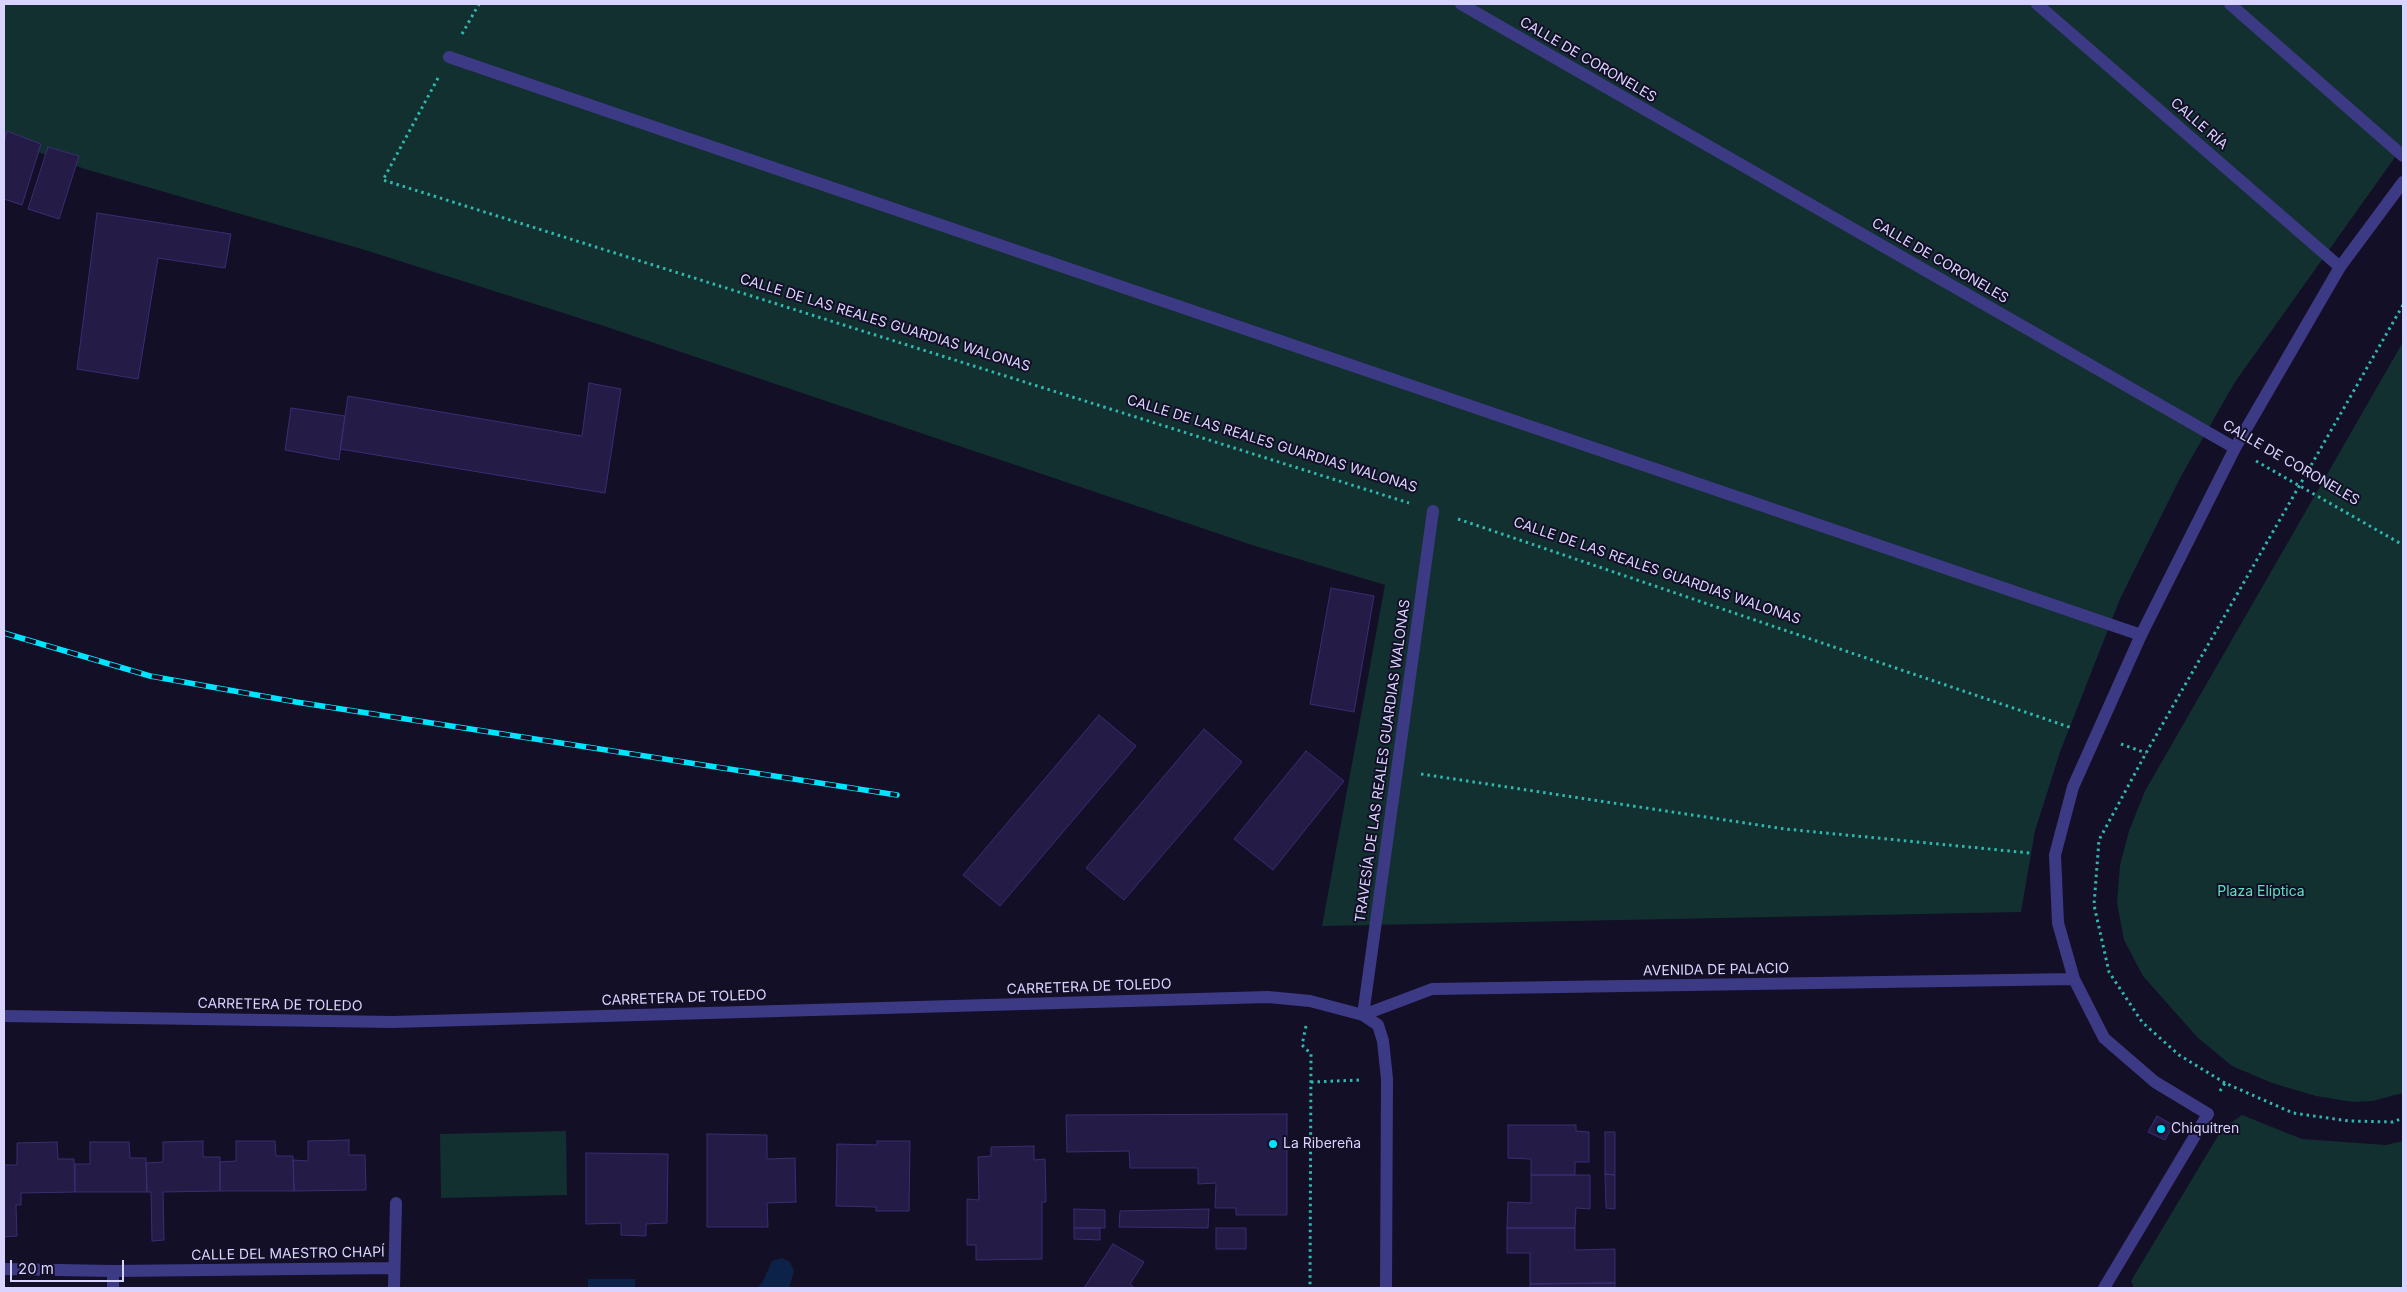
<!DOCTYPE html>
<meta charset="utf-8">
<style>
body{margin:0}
#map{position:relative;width:2407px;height:1292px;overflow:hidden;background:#130f26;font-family:Inter,sans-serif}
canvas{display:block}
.frame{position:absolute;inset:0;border:5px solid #d9d4ff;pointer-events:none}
.scale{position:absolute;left:10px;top:1260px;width:114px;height:22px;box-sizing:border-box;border:2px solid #d9d4ff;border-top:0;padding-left:6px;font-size:15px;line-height:18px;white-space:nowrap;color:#d9d4ff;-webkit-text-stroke:4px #130f26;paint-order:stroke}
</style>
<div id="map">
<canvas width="2407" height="1292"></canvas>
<div class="frame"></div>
<div class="scale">20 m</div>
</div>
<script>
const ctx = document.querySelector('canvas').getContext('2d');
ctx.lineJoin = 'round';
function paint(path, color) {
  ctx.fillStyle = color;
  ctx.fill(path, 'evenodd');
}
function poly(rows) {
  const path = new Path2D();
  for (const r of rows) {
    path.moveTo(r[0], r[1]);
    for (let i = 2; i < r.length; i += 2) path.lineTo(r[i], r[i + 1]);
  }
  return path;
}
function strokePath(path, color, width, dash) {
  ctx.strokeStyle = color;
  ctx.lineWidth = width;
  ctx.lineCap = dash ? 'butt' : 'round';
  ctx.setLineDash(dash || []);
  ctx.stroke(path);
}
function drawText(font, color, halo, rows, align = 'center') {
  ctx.font = font + ' Inter,sans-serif';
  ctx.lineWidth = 4;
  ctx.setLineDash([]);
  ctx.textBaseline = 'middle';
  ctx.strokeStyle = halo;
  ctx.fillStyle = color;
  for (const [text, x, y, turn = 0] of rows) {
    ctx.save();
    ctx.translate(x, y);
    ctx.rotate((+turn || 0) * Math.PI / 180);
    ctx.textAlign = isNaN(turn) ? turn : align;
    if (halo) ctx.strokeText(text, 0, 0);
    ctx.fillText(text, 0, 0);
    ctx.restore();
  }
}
paint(poly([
 [4,4,2403,4,2403,146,2235,382,2180,478,2120,599,2060,752,2035,831,2021,912,1322,926,1385,585,1255,546,601,325,365,250,85,169,4,140],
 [2403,342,2403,1093,2372,1101,2353,1102,2316,1096,2272,1083,2232,1066,2197,1037,2143,976,2124,940,2117,903,2120,865,2129,831,2145,791],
 [2242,1115,2302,1139,2386,1145,2403,1141,2403,1288,2134,1288,2131,1281,2222,1129],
 [566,1131,567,1195,441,1198,440,1134]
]), '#12302f');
paint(poly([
 [782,1258,790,1262,794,1271,789,1288,757,1288,762,1283,772,1261],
 [588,1279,635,1279,635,1288,588,1288]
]), '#0c2248');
const building = poly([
 [7,131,41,144,22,205,4,199,4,143,7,131],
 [48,147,79,156,59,219,28,209,48,147],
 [97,213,231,234,225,268,158,258,138,379,77,369,97,213],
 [589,383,621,389,605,493,340,449,348,396,582,436,589,383],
 [291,408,345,416,339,460,285,450,291,408],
 [1331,588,1374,596,1354,712,1310,704,1331,588],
 [1099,715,1136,746,1000,906,963,875,1099,715],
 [1204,729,1242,762,1124,900,1086,868,1204,729],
 [1306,751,1344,781,1273,870,1234,839,1306,751],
 [1287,1114,1287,1215,1236,1215,1236,1208,1215,1208,1216,1183,1198,1184,1198,1168,1130,1168,1129,1151,1067,1152,1066,1115,1287,1114],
 [2157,1116,2173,1125,2165,1140,2148,1132,2157,1116],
 [1508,1125,1576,1125,1576,1131,1589,1132,1589,1162,1575,1162,1575,1175,1531,1175,1531,1159,1508,1158,1508,1125],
 [1605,1132,1615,1132,1615,1175,1605,1174,1605,1132],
 [707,1134,767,1135,767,1159,795,1158,796,1202,767,1203,768,1227,707,1227,707,1134],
 [349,1140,349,1155,365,1155,366,1190,294,1191,293,1160,308,1161,308,1141,349,1140],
 [203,1141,203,1157,220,1157,220,1191,163,1192,164,1240,152,1241,151,1192,147,1192,146,1163,163,1162,163,1142,203,1141],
 [236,1141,275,1141,276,1156,293,1156,294,1191,220,1191,220,1162,236,1161,236,1141],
 [877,1141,910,1141,909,1211,876,1211,876,1207,836,1206,837,1144,877,1145,877,1141],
 [57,1142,58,1159,74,1159,75,1192,21,1193,21,1205,16,1205,17,1236,4,1237,4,1165,17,1165,17,1143,57,1142],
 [90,1142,129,1142,130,1158,146,1158,147,1192,75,1192,75,1164,90,1164,90,1142],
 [1034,1146,1034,1160,1045,1159,1046,1202,1042,1202,1042,1259,976,1260,976,1245,967,1245,967,1199,979,1200,978,1157,991,1156,991,1147,1034,1146],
 [586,1153,668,1154,667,1223,646,1224,646,1236,621,1235,621,1223,586,1224,586,1153],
 [1605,1174,1615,1175,1615,1209,1606,1208,1605,1174],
 [1531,1175,1590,1175,1590,1209,1576,1208,1575,1228,1507,1228,1508,1202,1531,1203,1531,1175],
 [1074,1209,1105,1210,1105,1228,1074,1228,1074,1209],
 [1209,1209,1208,1228,1119,1227,1120,1211,1209,1209],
 [1074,1228,1100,1228,1100,1240,1074,1239,1074,1228],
 [1216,1228,1246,1228,1246,1249,1216,1249,1216,1228],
 [1507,1228,1575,1228,1575,1250,1615,1249,1615,1283,1530,1284,1530,1253,1507,1253,1507,1228],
 [1113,1244,1144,1262,1130,1284,1135,1288,1084,1288,1113,1244],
 [1615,1283,1615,1288,1530,1288,1530,1284,1615,1283]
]);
paint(building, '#241b47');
strokePath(building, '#3b2d73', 1);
strokePath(poly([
 [462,34,479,4],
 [438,78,383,180,1409,503],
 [2256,461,2403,545],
 [1458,519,2072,728],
 [2121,744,2146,753],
 [1421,774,1785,829,2030,853],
 [1306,1026,1302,1045,1311,1054,1310,1288],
 [1311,1082,1361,1080],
 [2225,1083,2179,1055,2142,1022,2109,972,2094,905,2099,840,2146,753,2403,305],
 [2220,1091,2225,1083,2293,1113,2349,1121,2393,1122,2403,1118]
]), '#2fb8b0', 3, [2.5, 4]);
strokePath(poly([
 [1461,4,2235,448],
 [2037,4,2340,267],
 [2230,4,2403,156],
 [449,57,2141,635]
]), '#3d3a85', 12);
strokePath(poly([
 [1433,511,1363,1015,1432,989,2074,979],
 [4,1269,113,1271,393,1268],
 [113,1288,113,1271],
 [394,1288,396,1203],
 [2104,1288,2208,1114,2155,1082,2104,1038,2074,979,2058,923,2055,855,2073,787,2141,635,2235,448,2340,267,2403,182]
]), '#3d3a85', 12);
strokePath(poly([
 [4,1016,393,1022,1268,997,1310,1001,1363,1015,1378,1025,1383,1041,1387,1079,1386,1288]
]), '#3d3a85', 12);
const rail = poly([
 [4,633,150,676,296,702,897,795]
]);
strokePath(rail, '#00e5ff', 5.5);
strokePath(rail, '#130f26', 4, [11]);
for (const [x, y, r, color] of [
 [2161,1129,5,"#00e5ff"],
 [1273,1144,5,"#00e5ff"]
]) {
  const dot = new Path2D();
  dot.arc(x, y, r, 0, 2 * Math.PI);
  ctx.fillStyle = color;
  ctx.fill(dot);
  strokePath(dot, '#130f26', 2);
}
drawText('14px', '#d9d4ff', '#130f26', [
 ["CALLE DE CORONELES",1588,60,30],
 ["CALLE RÍA",2199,124,41],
 ["CALLE DE CORONELES",1940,261,30],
 ["CALLE DE LAS REALES GUARDIAS WALONAS",885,323,17],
 ["CALLE DE LAS REALES GUARDIAS WALONAS",1272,444,17],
 ["CALLE DE CORONELES",2291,463,30],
 ["CALLE DE LAS REALES GUARDIAS WALONAS",1657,571,19],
 ["TRAVESÍA DE LAS REALES GUARDIAS WALONAS",1383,761,-82],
 ["AVENIDA DE PALACIO",1716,970,-1],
 ["CARRETERA DE TOLEDO",1089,987,-2],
 ["CARRETERA DE TOLEDO",684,998,-2],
 ["CARRETERA DE TOLEDO",280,1005,1],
 ["CALLE DEL MAESTRO CHAPÍ",288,1254,-1]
]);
drawText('14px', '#5fe0c0', '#130f26', [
 ["Plaza Elíptica",2261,892]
]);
drawText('14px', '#d9d4ff', '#130f26', [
 ["Chiquitren",2171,1129],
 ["La Ribereña",1283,1144]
], 'left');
</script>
